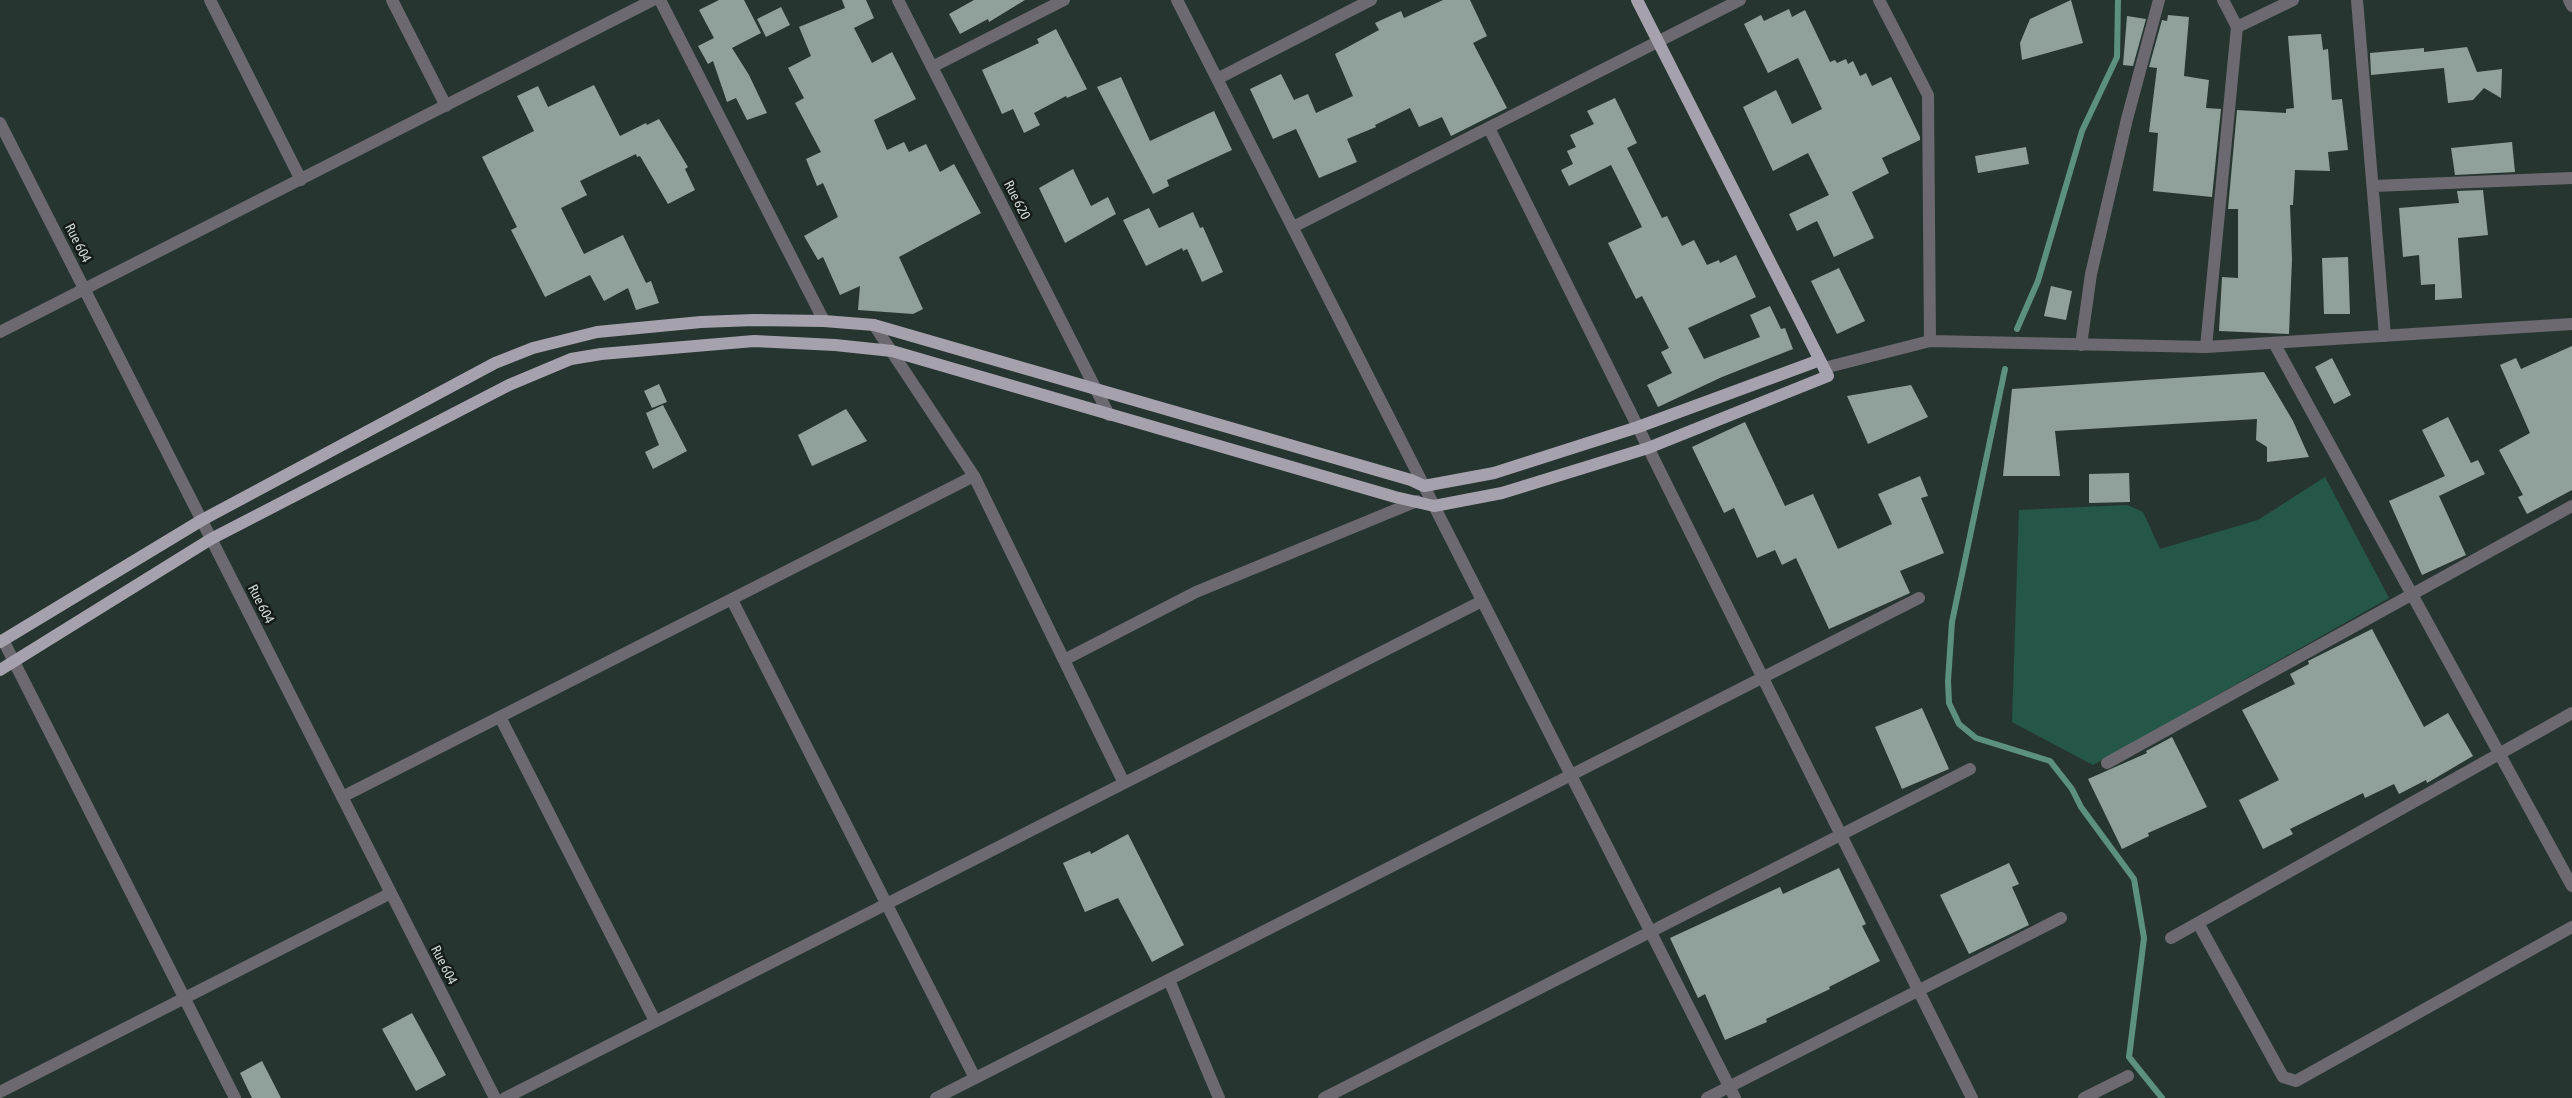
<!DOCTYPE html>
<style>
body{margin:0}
canvas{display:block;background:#273530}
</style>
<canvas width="2572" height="1098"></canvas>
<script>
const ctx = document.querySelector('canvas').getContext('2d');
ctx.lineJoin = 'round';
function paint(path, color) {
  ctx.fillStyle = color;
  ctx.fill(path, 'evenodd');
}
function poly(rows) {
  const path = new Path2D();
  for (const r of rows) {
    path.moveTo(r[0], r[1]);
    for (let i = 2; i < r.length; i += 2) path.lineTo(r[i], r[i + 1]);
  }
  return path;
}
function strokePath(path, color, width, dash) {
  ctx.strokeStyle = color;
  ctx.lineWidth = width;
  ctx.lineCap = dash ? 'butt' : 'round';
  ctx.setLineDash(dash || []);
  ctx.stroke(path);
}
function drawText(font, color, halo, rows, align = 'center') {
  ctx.font = font + ' "Asap Condensed",sans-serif';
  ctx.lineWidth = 5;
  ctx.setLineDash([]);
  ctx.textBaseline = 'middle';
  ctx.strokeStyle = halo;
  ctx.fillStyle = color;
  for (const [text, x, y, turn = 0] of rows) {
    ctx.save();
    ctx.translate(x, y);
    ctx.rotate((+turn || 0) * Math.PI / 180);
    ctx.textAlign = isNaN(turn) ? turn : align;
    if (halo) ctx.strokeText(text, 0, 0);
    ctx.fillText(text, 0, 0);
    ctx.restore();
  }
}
paint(poly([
 [2325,477,2389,598,2093,765,2012,722,2019,510,2127,505,2143,512,2160,549,2258,520]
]), '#245747');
strokePath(poly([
 [2017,329,2038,281,2082,131,2117,57,2118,0],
 [2005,369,1952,622,1948,681,1949,703,1959,724,1976,738,2050,761,2072,789,2081,807,2134,879,2144,938,2129,1057,2162,1098]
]), '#5b917e', 6);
paint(poly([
 [719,0,744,0,761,33,732,48,749,75,767,113,747,120,736,98,727,102,713,61,708,64,698,46,714,38,699,10],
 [842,0,866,0,874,18,854,28,872,63,892,52,916,99,874,120,887,150,904,142,909,152,926,144,940,172,954,164,981,213,899,257,923,309,913,314,858,310,860,286,840,295,823,257,818,260,804,236,838,217,823,183,817,186,806,159,821,152,795,103,804,98,788,68,811,56,799,27,845,8],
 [974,0,1025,0,989,22,988,19,960,34,949,14],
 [1443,0,1470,0,1487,36,1473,43,1507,108,1451,136,1442,117,1419,127,1410,108,1375,125,1376,127,1347,139,1357,162,1319,178,1296,129,1273,139,1250,89,1281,74,1294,100,1308,94,1316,113,1353,96,1335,54,1379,30,1375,23,1401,11,1404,18],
 [2071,0,2083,43,2022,60,2020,43,2030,19],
 [781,7,790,25,766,37,757,19],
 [1789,9,1792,17,1805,10,1830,62,1835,60,1837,63,1846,59,1848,64,1853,61,1860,76,1866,73,1872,86,1891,77,1920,137,1920,140,1882,158,1889,173,1852,192,1874,238,1834,257,1817,221,1797,231,1789,214,1829,195,1808,153,1773,171,1743,107,1776,90,1792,124,1822,109,1798,58,1768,73,1744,24,1761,15,1764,21],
 [2168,15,2189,17,2184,76,2209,80,2206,108,2221,109,2212,197,2153,191,2158,133,2149,132,2157,68,2149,67,2162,20,2167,21],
 [2127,16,2146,19,2133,66,2123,65],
 [1056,29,1087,89,1067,98,1066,96,1034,113,1040,125,1024,133,1013,109,1002,114,982,70,1039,43,1037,39],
 [2321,34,2323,50,2328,49,2332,100,2342,99,2348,150,2328,152,2330,171,2295,170,2293,205,2290,205,2292,259,2289,334,2219,331,2222,277,2238,278,2238,209,2228,209,2237,110,2286,113,2286,109,2294,108,2288,36],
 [2467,47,2477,72,2502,69,2501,98,2484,88,2473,100,2448,103,2444,68,2371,75,2370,53,2424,48,2424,52],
 [1121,77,1150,141,1214,111,1232,150,1167,180,1169,186,1153,194,1097,87],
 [594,85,620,136,646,123,647,125,659,119,688,167,685,169,695,190,668,204,640,156,637,157,636,154,580,181,587,195,561,208,584,254,623,235,646,283,651,281,659,303,636,310,628,288,604,301,590,275,545,297,511,230,517,227,482,157,534,131,517,96,538,86,548,107],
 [1615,98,1637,143,1627,148,1662,218,1667,216,1682,246,1694,240,1707,265,1719,260,1720,263,1736,255,1756,297,1688,328,1704,359,1760,337,1750,315,1770,306,1781,329,1785,328,1793,349,1722,377,1658,407,1647,385,1672,373,1661,352,1669,348,1642,296,1636,299,1608,243,1642,227,1611,165,1569,186,1561,170,1573,164,1567,151,1576,147,1570,135,1594,124,1587,111],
 [2512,142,2515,172,2455,175,2451,148],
 [2026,147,2029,164,1978,173,1975,156],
 [1073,169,1091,206,1108,197,1116,214,1065,243,1039,188],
 [2483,190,2488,235,2458,238,2462,298,2435,300,2435,284,2421,285,2419,255,2403,257,2399,208,2459,203,2457,191],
 [1149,208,1159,228,1193,212,1200,228,1203,227,1223,272,1202,282,1187,249,1183,251,1182,248,1146,266,1123,220],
 [2348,257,2350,314,2324,314,2322,258],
 [1839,268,1865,321,1837,334,1811,281],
 [2051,286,2072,291,2066,320,2044,316],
 [2572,346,2572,490,2527,514,2518,497,2523,495,2499,450,2530,433,2500,365,2516,358,2521,369],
 [2332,358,2351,395,2334,404,2315,367],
 [2264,372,2293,421,2309,457,2267,462,2267,447,2256,440,2257,419,2055,431,2060,476,2003,476,2012,389],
 [659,384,667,402,652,408,644,391],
 [1911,385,1928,417,1868,444,1847,396],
 [663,405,687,451,653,469,645,452,659,445,646,413],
 [846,409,867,441,812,466,798,435],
 [2448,417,2471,463,2478,460,2485,474,2439,496,2466,555,2422,575,2389,501,2445,476,2422,430],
 [1745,422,1785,506,1813,494,1838,549,1892,524,1878,494,1920,476,1928,496,1921,498,1944,553,1900,571,1910,593,1829,629,1796,558,1782,565,1775,550,1757,558,1734,508,1724,513,1692,447],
 [2129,473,2130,502,2089,503,2089,474],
 [2372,629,2424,727,2448,713,2473,756,2427,783,2426,780,2399,794,2394,784,2365,798,2363,793,2290,829,2293,834,2263,849,2239,800,2279,780,2242,710,2295,684,2290,674,2309,664,2308,661],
 [1922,708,1949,769,1902,789,1875,727],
 [2172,737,2207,807,2148,833,2149,836,2122,849,2088,779,2147,753,2146,751],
 [1128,834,1184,945,1152,962,1118,898,1085,912,1063,863,1090,851,1091,854],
 [2009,863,2019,884,2012,887,2029,925,1969,954,1940,895],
 [1839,868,1866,924,1862,926,1880,961,1829,987,1830,989,1766,1019,1767,1022,1725,1040,1705,994,1698,998,1670,938,1780,887,1783,894],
 [412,1013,446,1075,416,1091,382,1029],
 [262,1061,281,1098,252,1098,240,1073]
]), '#90a09a');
strokePath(poly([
 [210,0,301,180],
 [392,0,446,106],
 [660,0,824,321],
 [898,0,1109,415],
 [1177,0,1735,1098],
 [1879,0,1928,95,1930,341],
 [2357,0,2385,336],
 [2569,0,2572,6],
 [2237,27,2293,0],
 [932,67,1064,0],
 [1217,79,1371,0],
 [0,123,495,1098],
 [1489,128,1972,1098],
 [2373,186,2572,178],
 [1293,227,1740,0],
 [874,325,974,476,1124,783],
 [0,332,653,0],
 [2274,343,2572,886],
 [2081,345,2091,274,2127,119,2159,0],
 [2206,347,2237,27,2223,0],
 [1824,368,1930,341,2206,347,2572,324],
 [732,600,975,1078],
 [3,640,235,1098],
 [1064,660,1196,592,1417,501],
 [500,717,655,1021],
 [2107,763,2572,506],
 [342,797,974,476],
 [2198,923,2283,1077,2296,1081,2572,927],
 [2171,938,2572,713],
 [1169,980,1219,1098],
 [0,1092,391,893],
 [505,1098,1482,601],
 [936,1098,1919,598],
 [1324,1098,1970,769],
 [1707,1098,2061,918],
 [2084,1098,2128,1076]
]), '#6c6a70', 12);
strokePath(poly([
 [0,642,202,520,495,363,533,348,597,332,701,322,754,320,824,321,874,325,1411,480,1424,486,1494,473,1638,427,1820,360],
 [0,670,211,539,509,385,571,359,601,354,754,341,835,345,892,351,1395,497,1434,506,1502,493,1648,448,1828,376,1637,0]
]), '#a6a2ad', 12);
drawText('14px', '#cdd6d2', '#151b18', [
 ["Rue 620",1017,200,63],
 ["Rue 604",78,243,63],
 ["Rue 604",261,604,63],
 ["Rue 604",444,965,63]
]);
</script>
